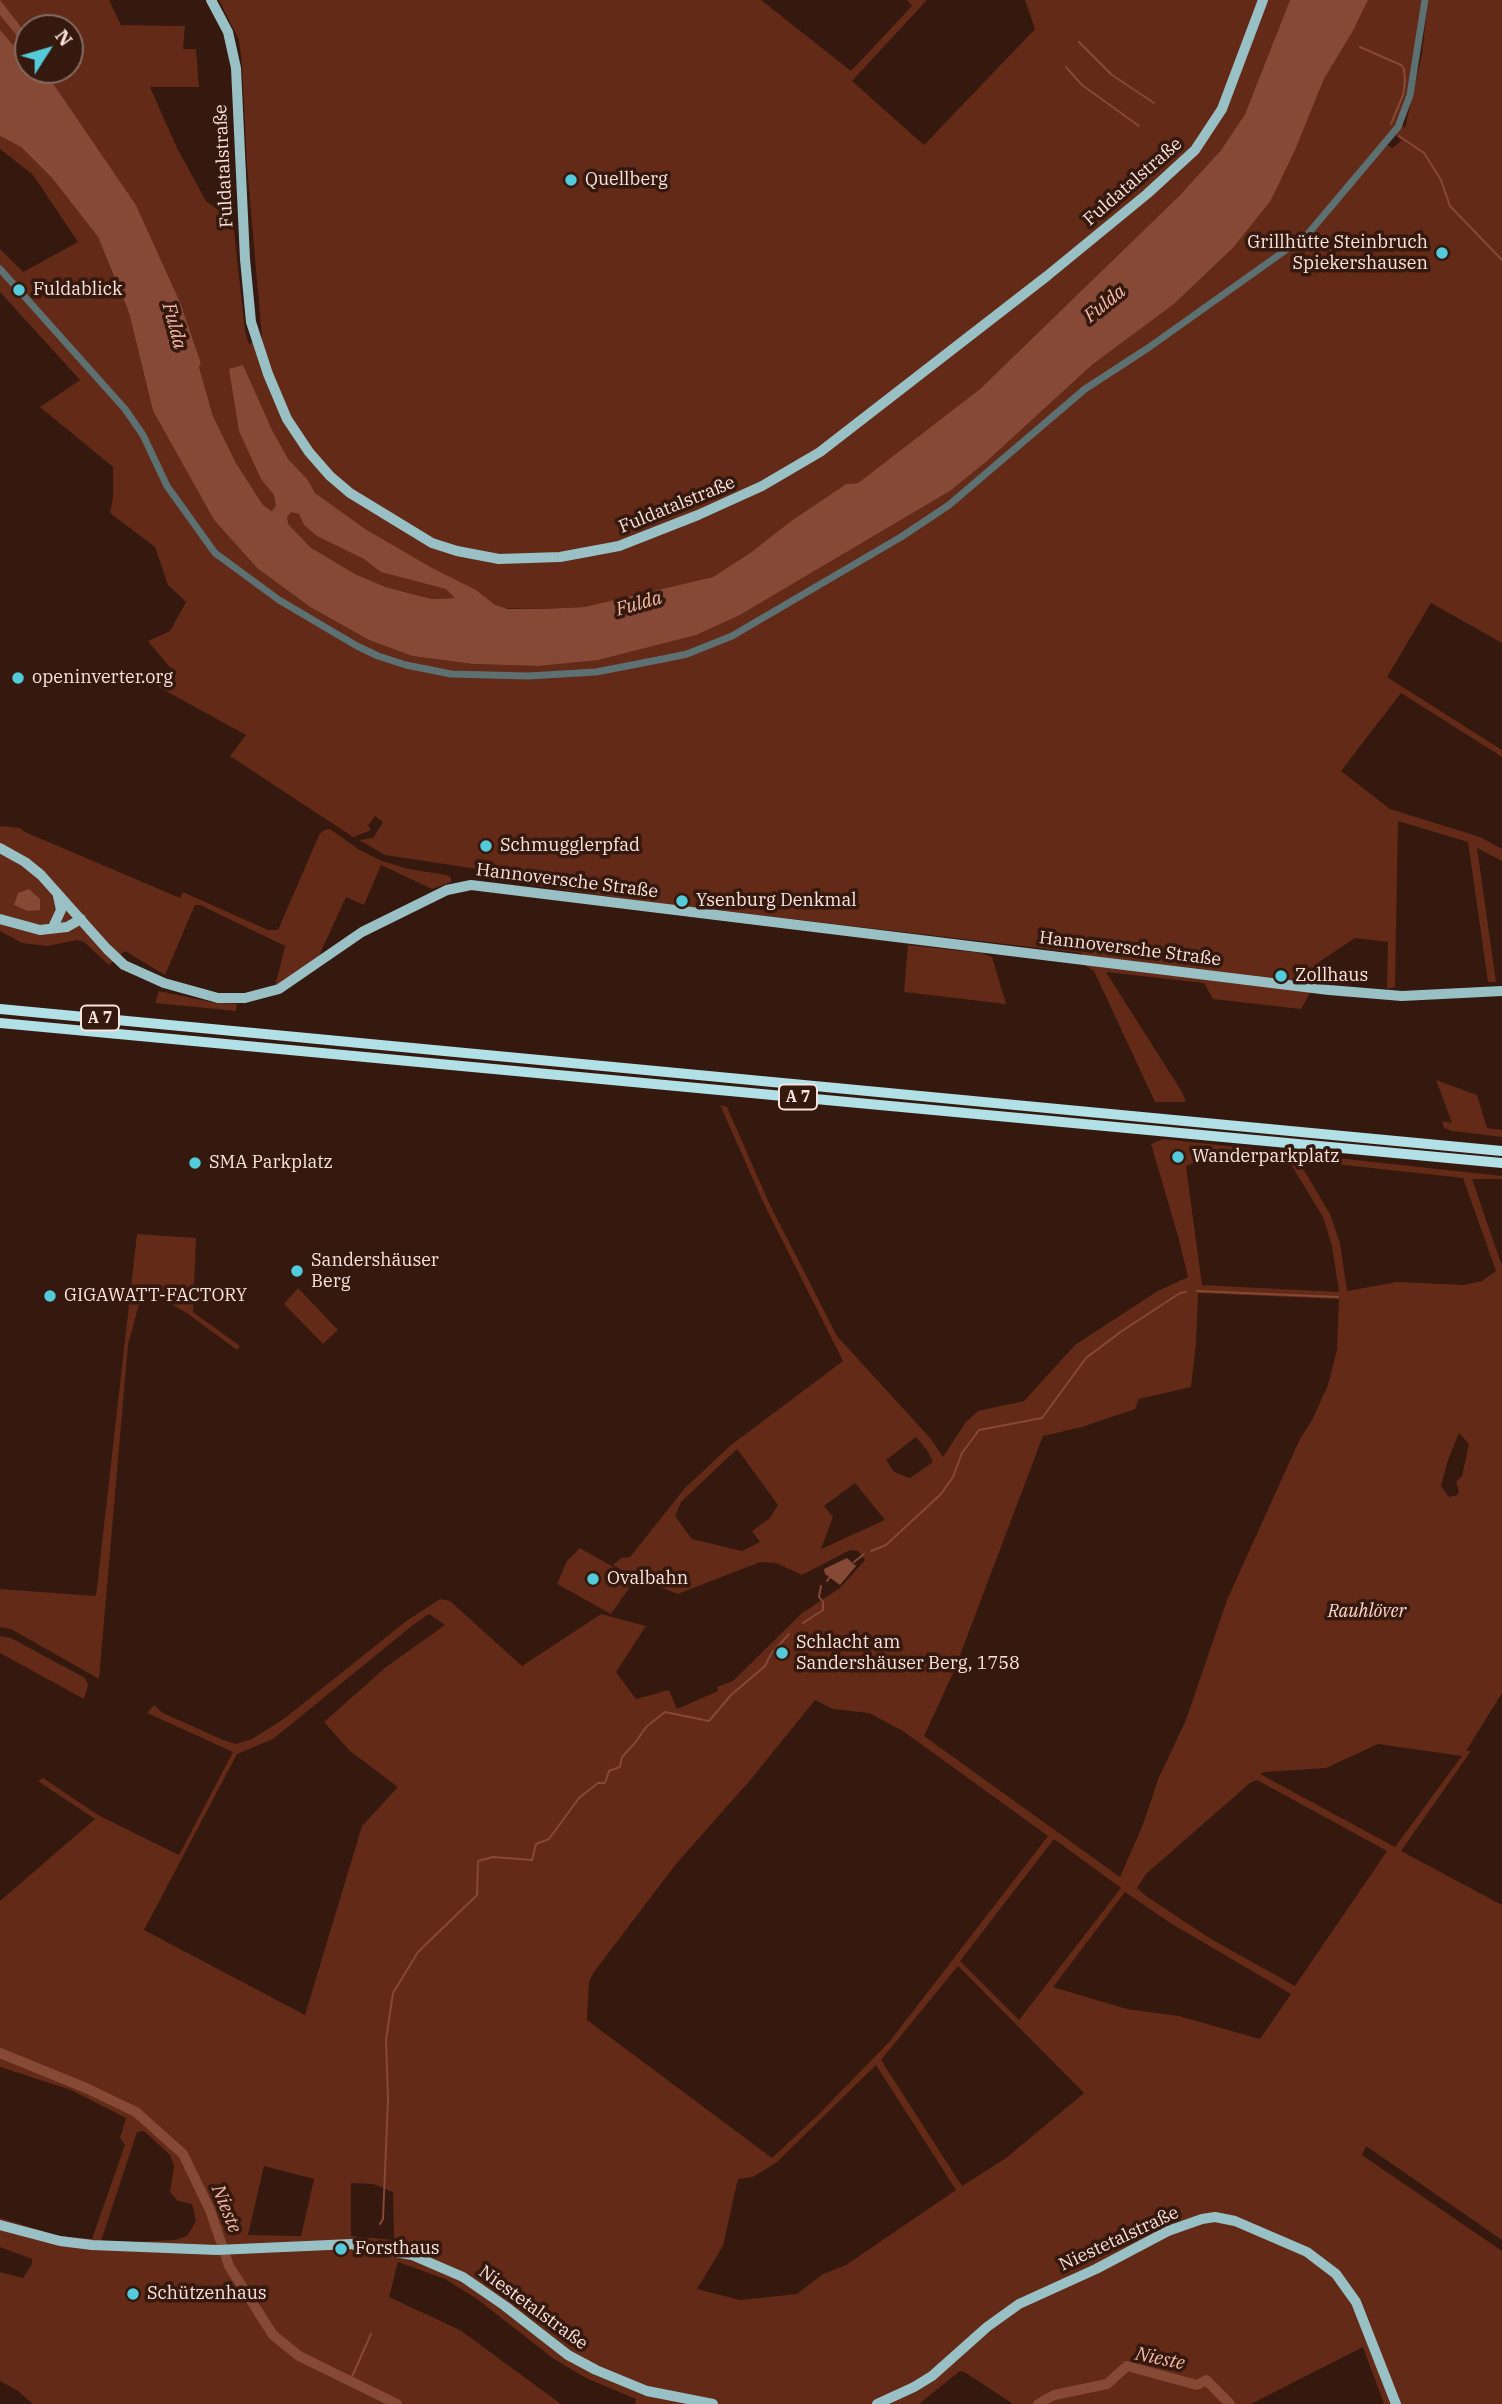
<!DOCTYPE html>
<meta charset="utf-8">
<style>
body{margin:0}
#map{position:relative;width:1502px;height:2404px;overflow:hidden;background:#35180e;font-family:"IBM Plex Serif",serif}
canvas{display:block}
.north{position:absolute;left:14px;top:14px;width:70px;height:70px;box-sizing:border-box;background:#35180e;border:2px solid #836a61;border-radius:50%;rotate:53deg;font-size:19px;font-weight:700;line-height:28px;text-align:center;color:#f9e4dd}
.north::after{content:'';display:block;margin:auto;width:24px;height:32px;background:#53cbda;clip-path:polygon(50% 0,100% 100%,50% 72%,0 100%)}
</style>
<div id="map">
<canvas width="1502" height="2404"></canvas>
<div class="north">N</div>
</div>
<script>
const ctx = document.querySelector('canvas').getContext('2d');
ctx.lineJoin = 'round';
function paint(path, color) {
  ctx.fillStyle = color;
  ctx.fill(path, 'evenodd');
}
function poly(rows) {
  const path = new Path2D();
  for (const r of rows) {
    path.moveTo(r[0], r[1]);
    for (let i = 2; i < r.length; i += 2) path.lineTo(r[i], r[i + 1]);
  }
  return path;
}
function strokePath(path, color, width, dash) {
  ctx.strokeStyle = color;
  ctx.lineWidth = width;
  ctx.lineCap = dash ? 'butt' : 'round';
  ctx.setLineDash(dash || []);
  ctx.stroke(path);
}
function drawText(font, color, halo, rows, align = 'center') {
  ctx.font = font + ' "IBM Plex Serif",serif';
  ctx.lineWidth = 7;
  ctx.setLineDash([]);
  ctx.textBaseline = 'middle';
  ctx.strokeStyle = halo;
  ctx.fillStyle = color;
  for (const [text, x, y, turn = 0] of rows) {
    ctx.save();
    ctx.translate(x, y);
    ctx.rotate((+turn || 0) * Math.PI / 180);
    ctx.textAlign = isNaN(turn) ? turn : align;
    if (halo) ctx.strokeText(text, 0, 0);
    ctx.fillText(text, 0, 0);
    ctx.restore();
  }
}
paint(poly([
 [0,0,109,0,121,25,185,26,183,49,196,49,199,87,150,87,176,146,206,201,233,221,245,331,249,344,262,338,247,166,242,65,239,40,219,0,761,0,851,71,912,6,907,0,927,0,852,81,924,145,1035,29,1025,0,1290,0,1245,114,1221,150,1179,196,980,389,858,483,846,484,791,521,750,553,713,577,584,607,542,609,491,608,455,598,432,599,386,587,355,574,310,547,273,511,263,505,236,463,213,416,199,367,201,363,180,302,136,205,44,70,70,70,70,28,28,28,28,55,14,44,11,46,0,32],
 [1368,0,1422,0,1405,118,1402,125,1405,128,1422,54,1428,0,1502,0,1502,643,1431,603,1387,677,1502,750,1502,757,1401,693,1341,771,1390,809,1480,837,1502,849,1502,861,1477,848,1496,982,1488,982,1468,842,1398,821,1395,987,1387,989,1388,942,1355,938,1319,962,1316,982,1301,1009,1213,999,1204,983,1106,972,1182,1092,1186,1102,1155,1102,1094,971,1086,966,1082,953,656,903,509,882,491,871,385,855,359,840,373,838,383,822,375,816,368,826,371,829,369,831,353,837,230,756,246,735,153,684,173,671,148,641,170,631,186,602,168,585,155,547,110,513,113,498,113,467,40,407,80,380,0,292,0,249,23,272,78,242,33,175,0,149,0,136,21,147,52,178,98,237,129,313,153,411,214,520,257,568,310,607,369,640,412,656,472,664,538,666,740,615,950,491,986,462,1092,365,1174,304,1233,248,1296,148,1324,79,1353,31],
 [1391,131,1401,140,1400,142,1392,148,1388,145,1365,166],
 [0,826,20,828,25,832,180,898,183,892,268,930,278,930,319,835,324,830,330,829,358,849,382,861,409,869,447,875,451,878,451,882,432,889,381,865,364,905,346,897,319,956,275,987,285,946,200,905,195,905,165,975,125,951,109,965,84,942,77,940,47,946,22,943,0,931],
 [908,945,981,953,992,957,1006,1004,904,992],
 [159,991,211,1002,237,1004,236,1011,155,1003],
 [1436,1080,1477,1095,1487,1128,1502,1130,1502,1137,1452,1131,1444,1128,1442,1121,1452,1123],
 [720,1105,727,1107,769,1203,837,1336,931,1439,943,1457,965,1423,978,1411,1024,1401,1075,1345,1156,1292,1188,1277,1178,1236,1151,1144,1163,1139,1502,1176,1502,1179,1472,1179,1502,1266,1502,1693,1466,1751,1471,1751,1401,1851,1502,1905,1502,2240,1366,2146,1362,2155,1502,2251,1502,2404,1384,2404,1363,2347,1251,2404,1013,2404,966,2373,960,2371,919,2404,635,2404,636,2399,588,2379,554,2359,477,2299,445,2279,398,2262,389,2297,460,2330,561,2404,33,2404,18,2391,0,2381,0,2272,23,2278,32,2264,32,2259,0,2247,0,2218,59,2236,92,2239,125,2145,120,2138,126,2118,71,2090,0,2067,0,1901,95,1819,38,1781,43,1778,98,1815,179,1855,233,1752,147,1713,154,1705,163,1713,223,1740,236,1744,252,1739,285,1718,405,1622,440,1599,450,1601,522,1666,601,1614,646,1626,616,1672,636,1699,669,1690,677,1709,718,1691,717,1687,733,1681,802,1613,840,1588,865,1560,858,1551,850,1550,802,1575,776,1563,760,1562,678,1594,636,1578,613,1565,621,1558,630,1557,685,1488,731,1445,843,1361,764,1204],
 [1210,1157,1283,1163,1292,1166,1323,1217,1332,1246,1339,1292,1202,1285,1186,1166],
 [1298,1160,1463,1178,1496,1271,1482,1281,1464,1285,1397,1282,1347,1291,1340,1243,1330,1214],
 [1198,1293,1339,1299,1337,1350,1328,1385,1312,1420,1299,1441,1227,1600,1186,1720,1159,1777,1142,1827,1120,1877,924,1736,954,1671,1043,1436,1082,1427,1135,1409,1139,1399,1191,1387,1196,1343],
 [1459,1433,1469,1444,1462,1476,1456,1482,1459,1492,1457,1495,1449,1497,1441,1486,1448,1460],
 [916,1437,927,1450,933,1462,910,1478,894,1472,886,1460],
 [737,1449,778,1505,770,1518,752,1531,760,1542,742,1551,692,1539,675,1516,681,1502],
 [855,1483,885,1520,821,1549,833,1517,824,1506],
 [429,1614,445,1625,386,1667,324,1722,350,1751,398,1787,362,1826,305,2015,144,1930,237,1754,273,1739,413,1625],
 [815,1700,833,1709,869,1713,903,1731,1048,1836,890,2041,819,2114,772,2158,587,2020,589,1982,594,1972,676,1864,752,1778],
 [1378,1744,1462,1756,1395,1847,1260,1774,1265,1772,1326,1768],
 [1257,1780,1387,1851,1295,1986,1211,1939,1146,1896,1137,1888,1146,1874,1250,1783],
 [1054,1839,1121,1888,1019,2020,960,1961],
 [1125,1892,1172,1924,1291,1994,1260,2039,1179,2016,1127,2009,1053,1987],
 [958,1966,1084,2093,1006,2158,962,2186,881,2060],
 [876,2065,956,2190,846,2265,823,2274,797,2294,740,2300,697,2289,723,2246,738,2179,753,2177,777,2162],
 [144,2131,170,2155,174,2166,170,2192,178,2201,192,2204,196,2221,187,2236,175,2240,137,2242,101,2241,137,2132],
 [264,2166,314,2179,301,2236,248,2235],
 [351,2183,373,2184,393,2192,394,2240,351,2236],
 [137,1234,196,1238,193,1312,240,1346,237,1350,188,1314,148,1289,143,1289,128,1345,99,1679,11,1629,0,1627,0,1589,96,1596],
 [298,1288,338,1330,323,1344,284,1304],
 [580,1548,626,1574,629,1588,611,1614,557,1584,567,1561],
 [0,1636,11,1638,85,1678,88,1685,84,1699,0,1653]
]), '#622a17');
paint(poly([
 [0,0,28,36,28,70,44,70,136,205,180,302,201,363,199,367,213,416,236,463,263,505,272,511,276,506,274,495,261,479,239,431,229,369,243,365,272,430,288,459,307,479,315,493,365,529,432,568,476,590,495,605,508,609,542,609,584,607,713,577,750,553,791,521,846,484,858,483,980,389,1179,196,1221,150,1245,114,1290,0,1368,0,1353,31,1324,79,1296,148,1271,200,1233,248,1174,304,1092,365,986,462,950,491,740,615,696,635,598,660,538,666,472,664,412,656,369,640,310,607,257,568,214,520,153,411,129,313,98,237,52,178,21,147,0,136,0,30,13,45,15,43,24,52,27,48,0,15],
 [291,512,299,514,304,525,317,536,364,559,381,572,446,589,455,598,432,599,416,595,386,587,355,574,310,547,288,524,287,517],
 [29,889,40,899,40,910,28,911,14,905,18,893],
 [847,1558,856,1566,840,1585,825,1574,824,1569]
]), '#854935');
strokePath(poly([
 [1079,42,1112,75,1154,103],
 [1360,47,1401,65,1404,69,1405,81,1403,95,1391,124],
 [1066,67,1082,85,1139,126],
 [1399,136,1424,153,1441,180,1450,206,1502,260],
 [1197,1291,1338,1297],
 [871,1551,886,1545,941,1494,953,1477,962,1453,979,1430,1042,1418,1086,1358,1122,1331,1180,1293,1186,1292],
 [854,1562,864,1554],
 [827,1581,830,1577],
 [803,1623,823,1610,823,1602,819,1597,821,1586],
 [380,2224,383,2219,388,2100,386,2040,393,1993,418,1952,477,1895,478,1861,493,1857,532,1860,536,1844,549,1839,579,1798,598,1783,605,1783,609,1771,620,1767,622,1757,635,1743,646,1727,665,1712,709,1721,731,1695,765,1666,771,1654,789,1634],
 [350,2381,371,2334]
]), '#854935', 2);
strokePath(poly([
 [0,2053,86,2088,136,2112,183,2154,210,2210,229,2266,273,2335,299,2356,397,2404],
 [1038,2404,1054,2395,1107,2384,1127,2366,1197,2385,1206,2380,1230,2404]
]), '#854935', 10);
strokePath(poly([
 [0,269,125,409,143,435,167,486,215,553,279,600,357,646,378,656,406,665,451,674,528,676,596,672,663,659,687,654,732,636,901,537,949,505,1085,389,1148,348,1307,235,1398,127,1410,95,1425,0]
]), '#5d7072', 7);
strokePath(poly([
 [211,0,228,32,236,68,245,259,251,322,268,374,287,419,309,452,330,476,350,493,432,543,457,551,499,559,560,557,619,546,698,515,762,486,820,452,1047,276,1147,194,1195,150,1222,109,1263,0],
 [0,848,25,862,41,875,107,949,124,965,164,983,218,998,245,998,279,989,362,932,447,890,471,885,1329,990,1402,996,1502,991],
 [0,919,40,930,67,927,81,919],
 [54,925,61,910,58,896],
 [0,2225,60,2241,92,2245,217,2250,351,2244,412,2255,463,2277,505,2306,568,2355,596,2370,647,2391,713,2404],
 [877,2404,914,2387,932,2376,987,2327,1019,2304,1096,2269,1168,2231,1202,2219,1215,2217,1235,2221,1307,2252,1336,2274,1356,2302,1396,2404]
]), '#99c0c5', 10);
strokePath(poly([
 [0,1009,1502,1151],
 [0,1023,1502,1163]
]), '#b1e0e6', 10);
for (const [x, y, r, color] of [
 [571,180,7,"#53cbda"],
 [1442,253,7,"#53cbda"],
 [19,290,7,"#53cbda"],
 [18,678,7,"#53cbda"],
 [486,846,7,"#53cbda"],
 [682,901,7,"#53cbda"],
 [1281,976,7,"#53cbda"],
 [1178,1157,7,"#53cbda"],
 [195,1163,7,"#53cbda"],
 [297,1271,7,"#53cbda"],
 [50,1296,7,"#53cbda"],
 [593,1579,7,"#53cbda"],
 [782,1653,7,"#53cbda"],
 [341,2249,7,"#53cbda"],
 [133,2294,7,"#53cbda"]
]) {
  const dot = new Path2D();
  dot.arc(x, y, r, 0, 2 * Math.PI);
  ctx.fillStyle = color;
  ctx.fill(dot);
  strokePath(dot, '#35180e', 2.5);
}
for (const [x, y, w] of [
 [100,1018,38],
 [798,1097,38]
]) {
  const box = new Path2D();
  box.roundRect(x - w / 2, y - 12.5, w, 25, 5);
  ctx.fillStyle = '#35180e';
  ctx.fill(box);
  strokePath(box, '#f9e4dd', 2);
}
drawText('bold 16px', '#f9e4dd', null, [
 ["A 7",100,1018],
 ["A 7",798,1097]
]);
drawText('18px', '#f9e4dd', '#35180e', [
 ["Fuldatalstraße",224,166,-93],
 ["Fuldatalstraße",1133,182,-41],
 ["Fuldatalstraße",677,505,-22],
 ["Hannoversche Straße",567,881,7],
 ["Hannoversche Straße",1130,949,7],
 ["Niestetalstraße",1119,2239,-25],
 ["Niestetalstraße",533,2308,36]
]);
drawText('18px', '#f9e4dd', '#35180e', [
 ["Quellberg",585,180],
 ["Grillhütte Steinbruch",1428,243,"right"],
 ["Spiekershausen",1428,264,"right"],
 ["Fuldablick",33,290],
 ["openinverter.org",32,678],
 ["Schmugglerpfad",500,846],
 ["Ysenburg Denkmal",696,901],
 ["Zollhaus",1295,976],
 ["Wanderparkplatz",1192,1157],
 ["SMA Parkplatz",209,1163],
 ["Sandershäuser",311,1261],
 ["Berg",311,1282],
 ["GIGAWATT-FACTORY",64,1296],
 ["Ovalbahn",607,1579],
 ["Schlacht am",796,1643],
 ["Sandershäuser Berg, 1758",796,1664],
 ["Forsthaus",355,2249],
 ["Schützenhaus",147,2294]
], 'left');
drawText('italic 18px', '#fed7ca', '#35180e', [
 ["Rauhlöver",1367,1612]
]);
drawText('italic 19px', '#f5bca9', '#35180e', [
 ["Fulda",1105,304,-39],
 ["Fulda",174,326,75],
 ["Fulda",639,604,-16],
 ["Nieste",226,2209,68],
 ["Nieste",1160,2359,12]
]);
</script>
